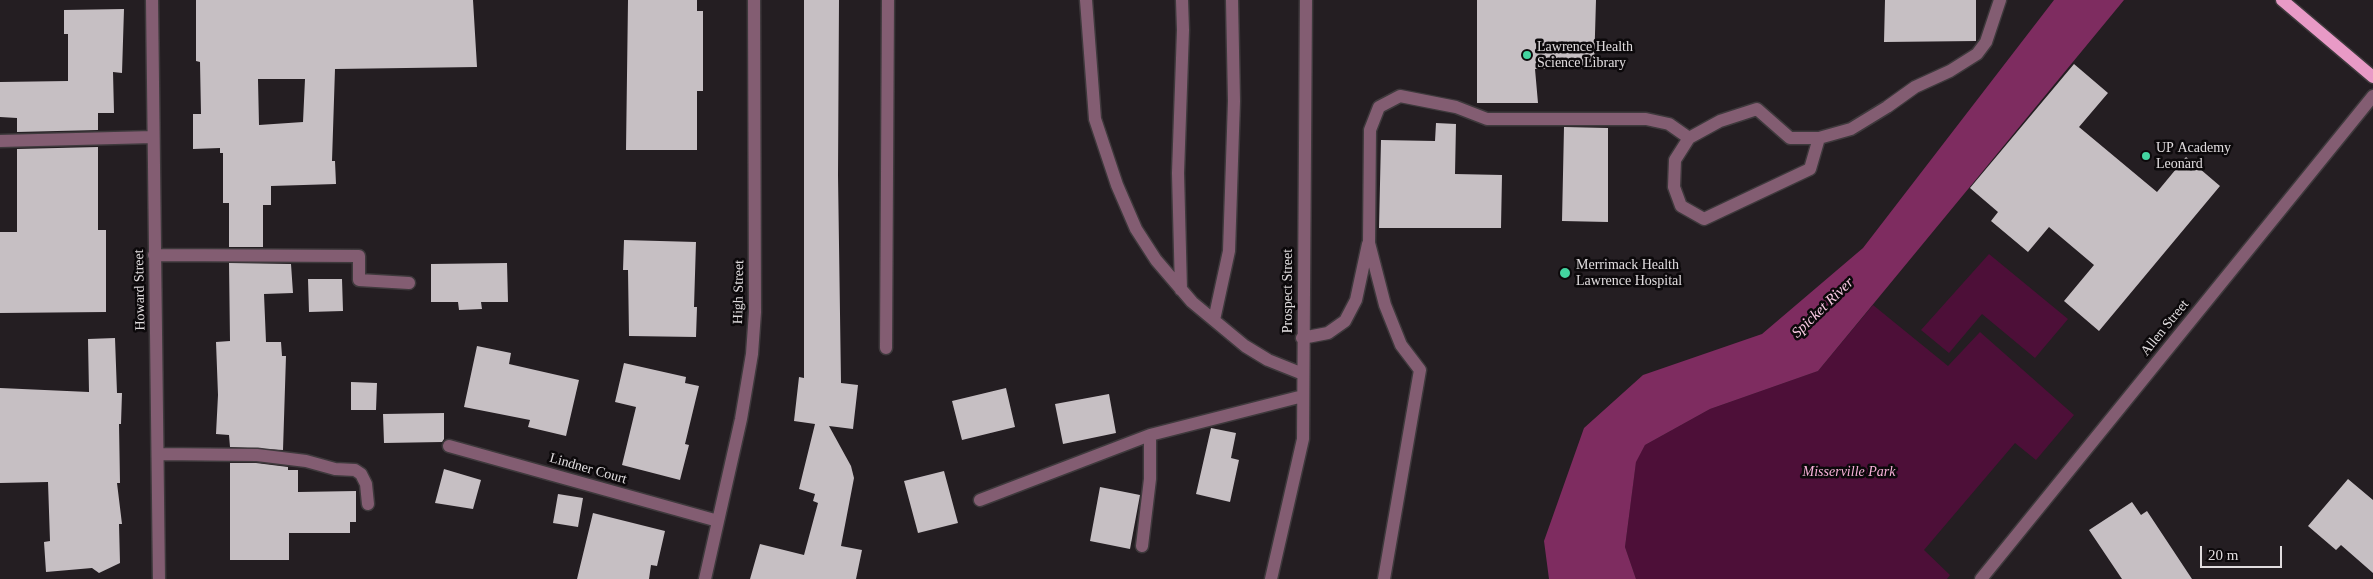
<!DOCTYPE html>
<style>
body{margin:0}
#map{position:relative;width:2373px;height:579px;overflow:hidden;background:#241e22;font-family:"Times New Roman",serif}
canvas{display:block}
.scale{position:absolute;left:2200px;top:546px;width:82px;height:22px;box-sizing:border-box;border:2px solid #e1dddf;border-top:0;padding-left:6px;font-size:15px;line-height:18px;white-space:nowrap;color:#e1dddf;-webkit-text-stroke:4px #0c090b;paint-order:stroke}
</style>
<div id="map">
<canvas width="2373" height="579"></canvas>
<div class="scale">20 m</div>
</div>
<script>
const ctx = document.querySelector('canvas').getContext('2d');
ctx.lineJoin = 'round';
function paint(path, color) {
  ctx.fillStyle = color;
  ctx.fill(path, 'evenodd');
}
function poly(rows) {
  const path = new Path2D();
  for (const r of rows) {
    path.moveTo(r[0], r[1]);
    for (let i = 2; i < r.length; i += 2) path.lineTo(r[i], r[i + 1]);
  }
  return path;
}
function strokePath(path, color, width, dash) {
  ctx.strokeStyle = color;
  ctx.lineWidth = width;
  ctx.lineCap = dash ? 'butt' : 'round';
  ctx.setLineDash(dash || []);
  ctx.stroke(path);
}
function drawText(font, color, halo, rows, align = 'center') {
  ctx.font = font + ' "Times New Roman",serif';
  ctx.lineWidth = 5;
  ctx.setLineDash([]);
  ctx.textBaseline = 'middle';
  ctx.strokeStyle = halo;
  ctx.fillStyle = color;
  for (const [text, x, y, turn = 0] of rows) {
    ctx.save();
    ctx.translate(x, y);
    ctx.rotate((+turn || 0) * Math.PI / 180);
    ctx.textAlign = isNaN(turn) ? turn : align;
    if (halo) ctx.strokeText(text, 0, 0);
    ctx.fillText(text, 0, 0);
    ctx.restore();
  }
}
paint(poly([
 [1989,254,2068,319,2035,358,1982,314,1949,353,1921,330],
 [1873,305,1948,366,1980,332,2074,415,2036,460,2015,443,1924,550,1950,575,1947,579,1636,579,1625,547,1636,461,1645,445,1710,409,1818,371]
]), '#4d0f38');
paint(poly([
 [2054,0,2124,0,1818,371,1710,409,1645,445,1636,462,1625,547,1636,579,1549,579,1544,541,1584,428,1643,375,1762,334,1863,248]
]), '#7e2c60');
paint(poly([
 [196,0,473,0,477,67,335,69,332,161,335,161,336,184,271,186,271,205,263,205,263,247,229,247,229,203,223,203,223,153,220,153,220,148,193,149,193,114,201,114,200,62,196,61],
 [258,79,305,79,303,122,259,125],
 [628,0,697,0,697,11,703,11,703,91,697,91,697,150,626,150],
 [804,0,839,0,838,175,841,383,858,385,853,429,829,426,851,466,854,478,841,546,862,550,856,579,750,579,760,544,804,555,818,503,813,501,815,494,799,489,815,424,794,421,799,377,804,378],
 [1477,0,1596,0,1594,68,1535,69,1538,103,1477,103],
 [1885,0,1976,0,1976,41,1884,42],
 [124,9,122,73,113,72,114,113,98,113,98,130,17,132,17,118,0,117,0,82,68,81,68,34,64,34,64,10],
 [2074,64,2108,93,2079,127,2157,192,2186,157,2220,186,2099,331,2064,301,2094,265,2049,227,2028,252,1991,221,1998,212,1970,188],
 [1436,123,1456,124,1455,174,1502,175,1501,228,1379,228,1381,140,1435,141],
 [1564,127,1608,128,1608,222,1562,221],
 [98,147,98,230,106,230,106,312,0,313,0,232,17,232,17,149],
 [624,240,696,242,694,307,697,307,696,337,629,336,628,270,623,270],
 [229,263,291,264,293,293,264,294,266,342,281,342,282,356,286,356,283,450,230,447,229,435,216,434,218,395,216,342,230,341],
 [507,263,508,302,481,302,482,309,459,310,458,302,431,302,431,264],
 [308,279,342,279,343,311,309,312],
 [115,338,117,393,122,393,121,424,119,424,120,483,117,483,122,524,119,524,120,563,99,573,92,568,46,572,44,542,50,541,48,482,0,483,0,388,89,392,88,339],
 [477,346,511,353,509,364,579,380,566,436,528,427,530,420,464,407],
 [624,363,686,377,685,383,699,386,685,444,689,445,680,480,622,465,636,407,615,402],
 [351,382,377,383,376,410,351,410],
 [1006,388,1015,427,962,440,952,401],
 [1109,394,1116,433,1063,444,1055,404],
 [444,413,444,439,442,442,384,443,383,414],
 [1211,428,1236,433,1231,458,1239,460,1230,502,1196,494],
 [230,463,256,463,288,467,288,470,298,470,298,492,356,491,356,522,350,522,350,533,289,533,289,560,230,560],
 [444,469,481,480,473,509,435,503],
 [944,471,958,523,918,533,904,481],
 [2348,479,2373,500,2373,573,2341,545,2336,550,2308,526],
 [1100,487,1140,495,1130,549,1090,541],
 [558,494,583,498,578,527,553,523],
 [2132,502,2141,515,2147,511,2192,579,2122,579,2089,530],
 [593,513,665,531,657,566,651,565,649,579,577,579]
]), '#c6bfc3');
const minor = poly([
 [152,0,159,579],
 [1086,0,1095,119,1117,185,1136,229,1156,260,1192,302,1245,346,1268,360,1303,374],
 [1819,138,1810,169,1704,219,1681,206,1674,187,1675,160,1689,138,1720,121,1757,109,1790,138,1819,138,1851,129,1887,107,1915,87,1950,71,1977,54,1986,42,2000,0],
 [0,141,153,137],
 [154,255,359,256,359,280,409,283],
 [1181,290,1178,173,1183,30,1182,0],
 [1214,320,1229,251,1234,101,1232,0],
 [1302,338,1328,333,1345,321,1356,300,1368,244],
 [886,348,888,0],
 [449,446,718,521],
 [158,454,257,455,306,461,335,469,355,470,361,474,366,484,368,504],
 [980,500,1150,435,1303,396],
 [1142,546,1150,479,1150,435],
 [705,579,741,419,752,354,755,312,754,0],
 [1271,579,1303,439,1306,0],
 [1384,579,1420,370,1401,345,1385,305,1369,243,1370,130,1379,107,1400,96,1456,107,1487,119,1646,119,1669,124,1689,138],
 [1981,579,2373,96]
]);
const major = poly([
 [2282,0,2373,77]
]);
strokePath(minor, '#3e393c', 15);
strokePath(major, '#3e393c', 15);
strokePath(minor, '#835d72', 12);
strokePath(major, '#e89ac6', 12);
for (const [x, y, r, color] of [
 [1527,55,5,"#43d4a0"],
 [2146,156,5,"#43d4a0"],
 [1565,273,6,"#43d4a0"]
]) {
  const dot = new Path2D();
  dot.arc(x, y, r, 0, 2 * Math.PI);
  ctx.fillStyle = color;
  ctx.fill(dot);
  strokePath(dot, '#0c090b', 2);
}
drawText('14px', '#e1dddf', '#0c090b', [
 ["Lawrence Health",1537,47],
 ["Science Library",1537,63],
 ["UP Academy",2156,148],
 ["Leonard",2156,164],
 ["Merrimack Health",1576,265],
 ["Lawrence Hospital",1576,281]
], 'left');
drawText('14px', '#e1dddf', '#0c090b', [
 ["Howard Street",140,290,-91],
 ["Prospect Street",1288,291,-90],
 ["High Street",739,292,-89],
 ["Allen Street",2165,328,-51],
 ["Lindner Court",588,469,16]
]);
drawText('italic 14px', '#f7b1d8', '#0c090b', [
 ["Misserville Park",1849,472]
]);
drawText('italic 15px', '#facbe4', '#0c090b', [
 ["Spicket River",1823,308,-44]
]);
</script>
